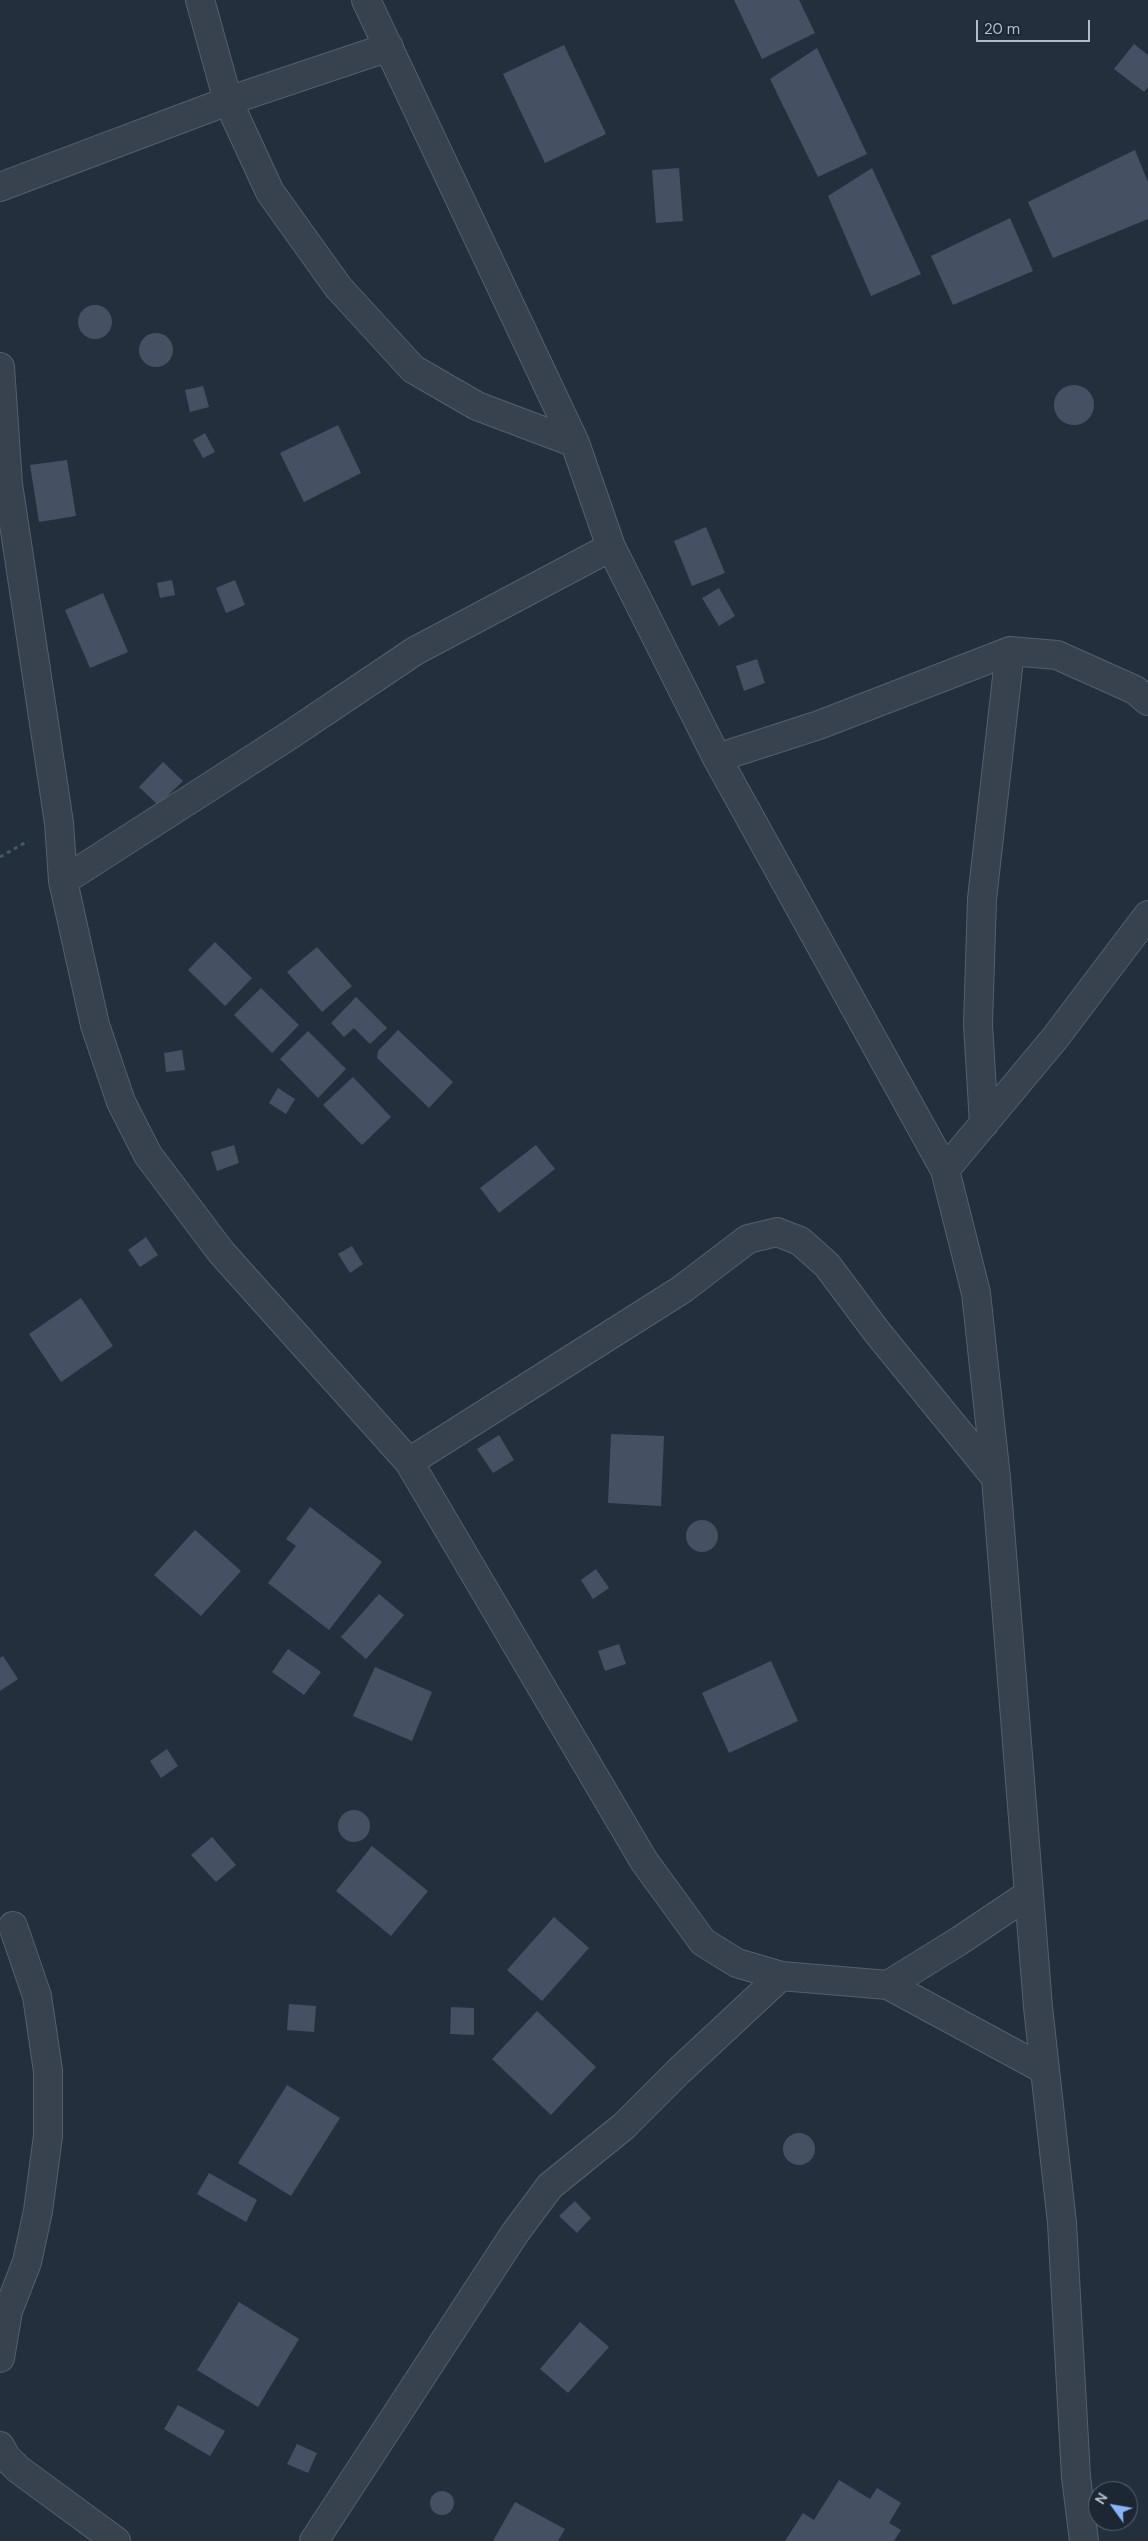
<!DOCTYPE html>
<style>
body{margin:0}
#map{position:relative;width:1148px;height:2541px;overflow:hidden;background:#242f3e;font-family:"DM Sans",sans-serif}
canvas{display:block}
.north{position:absolute;left:1088px;top:2481px;width:50px;height:50px;box-sizing:border-box;background:#1d2633;border:1px solid #59626f;border-radius:50%;rotate:302deg;font-size:14px;font-weight:700;line-height:20px;text-align:center;color:#b4bcc9}
.north::after{content:'';display:block;margin:auto;width:18px;height:22px;background:#8ab4f8;clip-path:polygon(50% 0,100% 100%,50% 72%,0 100%)}
.scale{position:absolute;left:976px;top:20px;width:114px;height:22px;box-sizing:border-box;border:2px solid #b4bcc9;border-top:0;padding-left:6px;font-size:15px;line-height:18px;white-space:nowrap;color:#b4bcc9;-webkit-text-stroke:4px #1d2633;paint-order:stroke}
</style>
<div id="map">
<canvas width="1148" height="2541"></canvas>
<div class="north">N</div>
<div class="scale">20 m</div>
</div>
<script>
const ctx = document.querySelector('canvas').getContext('2d');
ctx.lineJoin = 'round';
function paint(path, color) {
  ctx.fillStyle = color;
  ctx.fill(path, 'evenodd');
}
function poly(rows) {
  const path = new Path2D();
  for (const r of rows) {
    if (r.length === 3) {
      path.moveTo(r[0] + r[2], r[1]);
      path.arc(r[0], r[1], r[2], 0, 2 * Math.PI);
      continue;
    }
    path.moveTo(r[0], r[1]);
    for (let i = 2; i < r.length; i += 2) path.lineTo(r[i], r[i + 1]);
  }
  return path;
}
function strokePath(path, color, width, dash) {
  ctx.strokeStyle = color;
  ctx.lineWidth = width;
  ctx.lineCap = dash ? 'butt' : 'round';
  ctx.setLineDash(dash || []);
  ctx.stroke(path);
}
paint(poly([
 [734,0,799,0,815,33,762,59],
 [1134,44,1148,55,1148,87,1144,92,1114,69],
 [564,45,606,134,545,163,503,74],
 [817,48,867,154,818,177,770,79],
 [1135,150,1148,182,1148,219,1053,258,1028,202],
 [679,168,683,221,656,223,652,170],
 [872,168,921,274,871,296,828,196],
 [1010,218,1033,271,953,305,931,256],
 [95,322,17],
 [156,350,17],
 [1074,405,20],
 [203,386,209,407,190,412,185,390],
 [338,425,361,473,304,502,280,453],
 [205,433,215,452,203,458,193,440],
 [67,460,76,516,39,522,30,465],
 [706,527,725,573,692,586,674,541],
 [172,580,175,595,160,598,157,583],
 [235,580,245,605,226,613,216,588],
 [719,588,735,616,719,626,702,598],
 [103,593,128,652,90,668,65,610],
 [757,659,765,683,744,691,736,666],
 [163,762,183,781,158,805,139,787],
 [215,942,252,978,225,1006,188,970],
 [317,947,352,986,322,1012,287,972],
 [261,988,299,1025,272,1053,234,1015],
 [356,997,387,1028,370,1044,354,1028,344,1037,331,1023],
 [398,1030,453,1082,429,1108,377,1058,378,1051],
 [308,1031,346,1069,318,1098,280,1059],
 [182,1050,185,1070,166,1072,164,1053],
 [353,1077,391,1117,362,1145,323,1105],
 [278,1088,295,1099,286,1114,269,1103],
 [234,1145,239,1163,217,1171,211,1152],
 [536,1145,555,1169,499,1213,480,1188],
 [146,1237,158,1255,140,1267,128,1250],
 [352,1246,363,1264,350,1273,338,1254],
 [81,1298,113,1346,61,1382,29,1334],
 [611,1434,664,1436,661,1506,608,1503],
 [499,1435,514,1460,493,1473,477,1449],
 [310,1507,382,1562,329,1630,268,1583,296,1546,286,1539],
 [702,1536,16],
 [195,1530,241,1571,201,1616,154,1575],
 [596,1569,609,1588,593,1599,581,1580],
 [379,1594,404,1615,366,1659,341,1637],
 [619,1644,626,1664,605,1671,598,1651],
 [288,1649,321,1672,304,1695,272,1672],
 [3,1656,18,1679,0,1691,0,1658],
 [771,1661,798,1721,729,1753,702,1693],
 [375,1667,432,1692,412,1741,353,1716],
 [167,1749,178,1766,161,1778,150,1761],
 [354,1826,16],
 [212,1837,236,1865,216,1882,191,1855],
 [372,1846,428,1891,391,1936,336,1891],
 [554,1917,589,1948,542,2001,507,1970],
 [289,2004,316,2006,314,2032,287,2030],
 [451,2007,474,2008,474,2035,450,2034],
 [537,2011,596,2067,551,2115,492,2059],
 [287,2085,340,2118,291,2196,238,2163],
 [799,2149,16],
 [209,2173,257,2200,246,2222,197,2194],
 [575,2201,591,2218,577,2233,559,2216],
 [239,2302,299,2339,258,2407,197,2370],
 [580,2322,609,2347,568,2393,540,2369],
 [178,2405,225,2431,210,2456,164,2429],
 [297,2444,317,2453,308,2473,287,2464],
 [839,2480,870,2499,877,2488,901,2503,889,2523,901,2530,894,2541,785,2541,803,2513,814,2520],
 [442,2503,12],
 [515,2502,565,2529,558,2541,493,2541]
]), '#455162');
const minor = poly([
 [200,0,228,101,270,192,338,287,413,369,477,406,575,443],
 [366,0,575,443,611,547,717,758,945,1170,976,1293,996,1478,1038,2007,1062,2223,1076,2477,1084,2541],
 [0,187,228,101,389,47],
 [0,367,8,484,59,823,63,881,95,1025,121,1102,148,1155,221,1252,409,1462,681,1290,748,1239,777,1232,800,1241,827,1265,877,1332,996,1478],
 [717,758,819,725,1010,651,1057,655,1135,690,1148,701],
 [63,881,290,735,415,651,611,547],
 [984,1124,978,1024,982,899,1010,651],
 [945,1170,1055,1038,1148,915],
 [409,1462,644,1861,703,1942,737,1963,781,1976,888,1985,1045,2070],
 [888,1985,959,1941,1029,1894],
 [0,2358,8,2311,27,2262,38,2211,48,2136,48,2071,37,1996,13,1926],
 [0,2446,6,2457,18,2469,116,2541],
 [314,2541,515,2233,550,2186,624,2126,679,2071,781,1976]
]);
strokePath(minor, '#565f6c', 30);
strokePath(poly([
 [0,857,28,841]
]), '#44595c', 3, [4, 4]);
strokePath(minor, '#38414e', 28);
</script>
